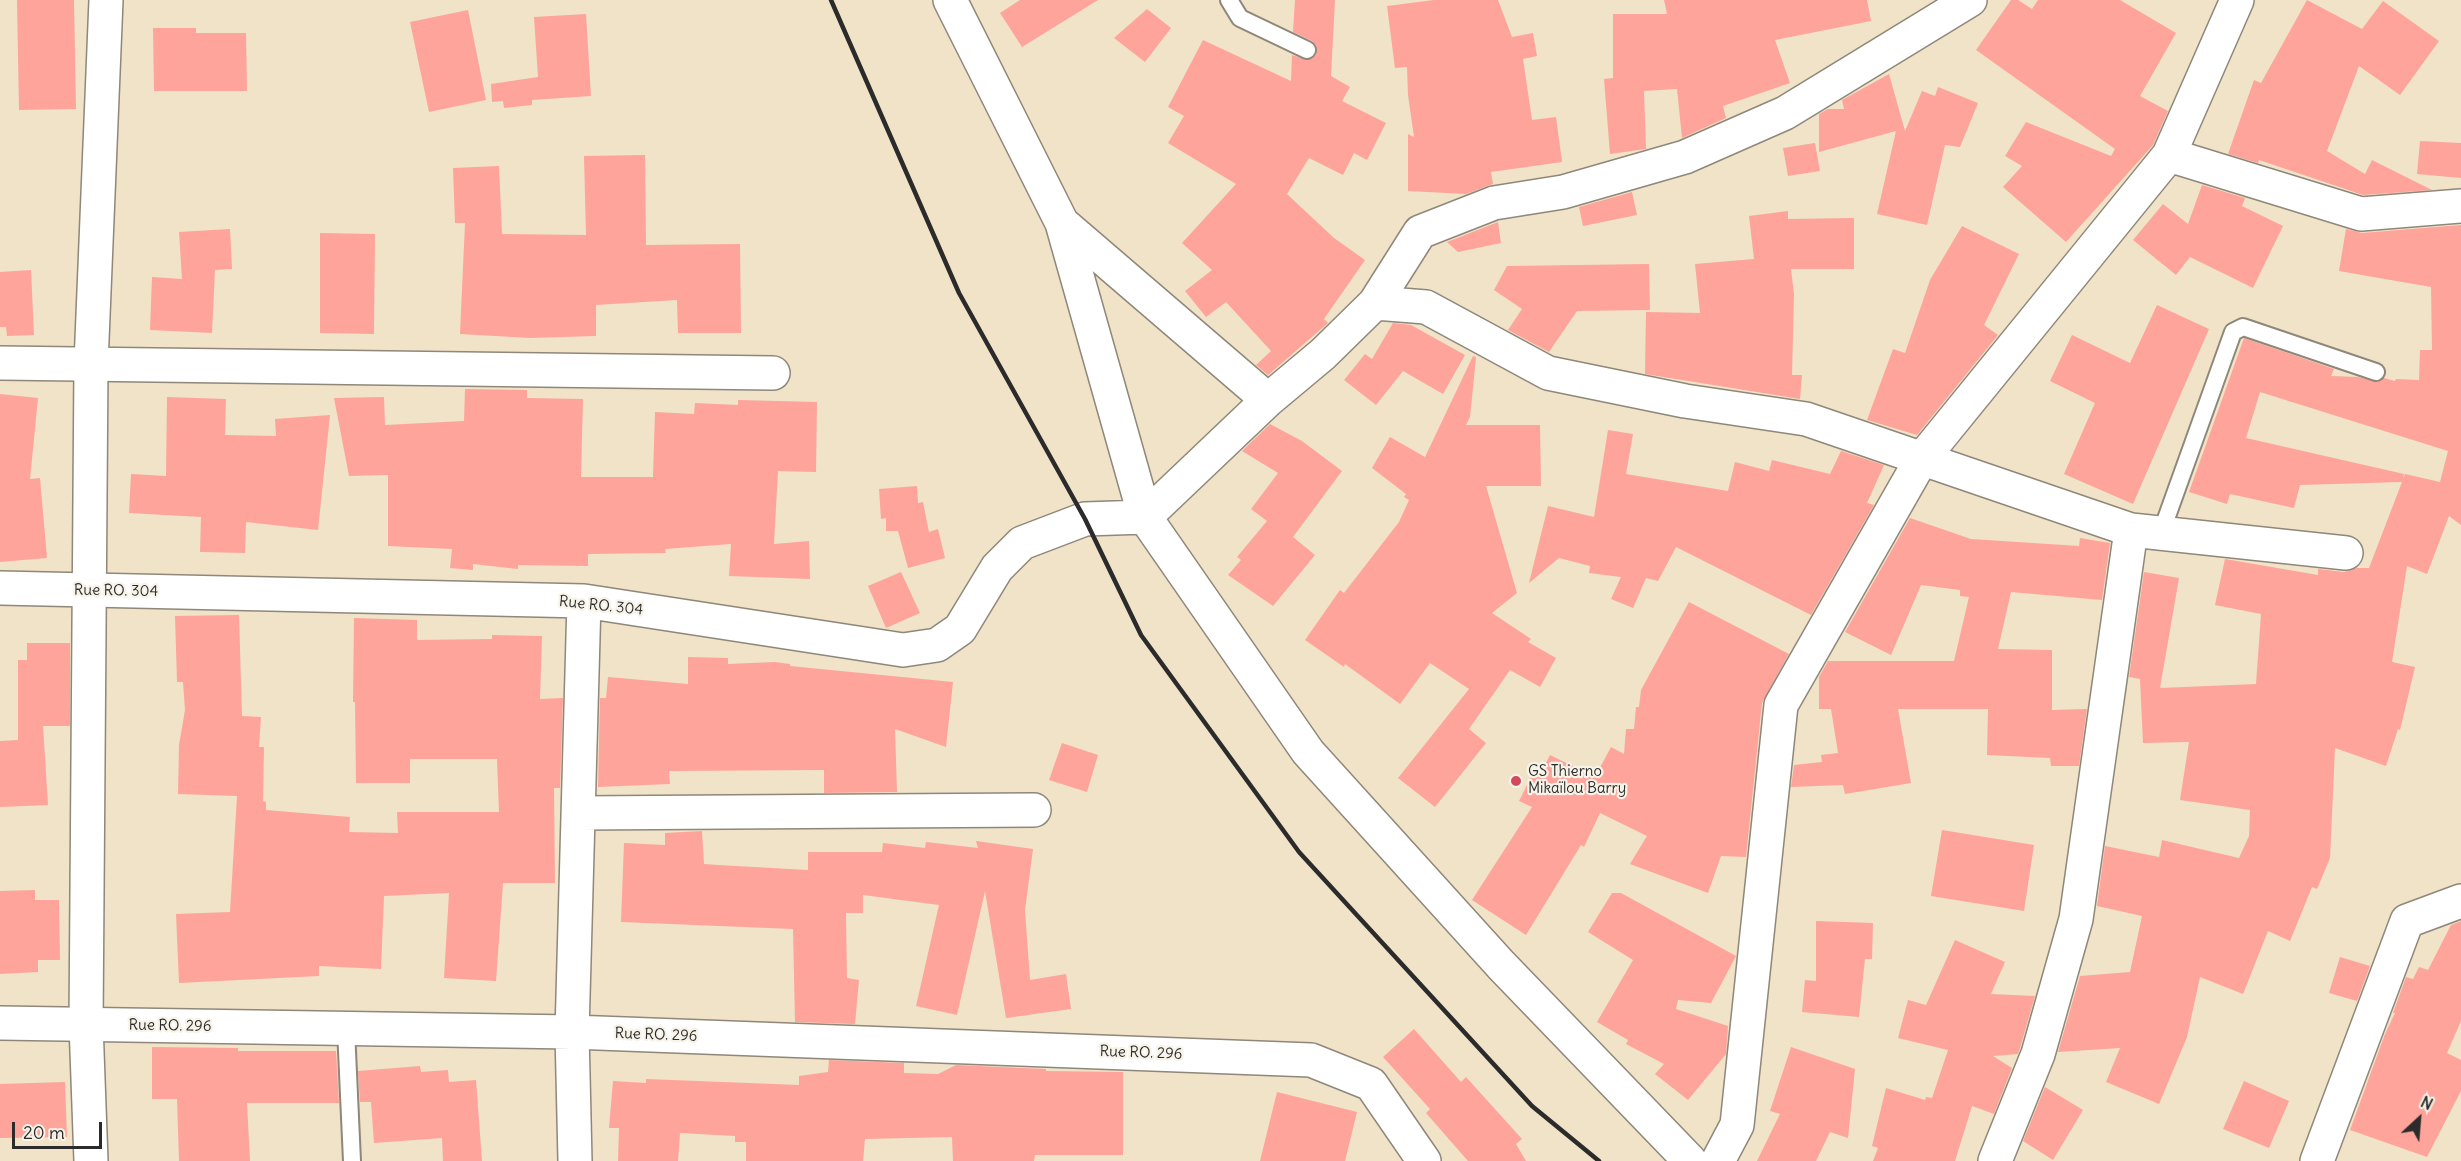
<!DOCTYPE html>
<meta charset="utf-8">
<style>
body{margin:0}
#map{position:relative;width:2461px;height:1161px;overflow:hidden;background:#f0e3c8;font-family:Delius,sans-serif}
canvas{display:block}
.north{position:absolute;left:2389px;top:1089px;width:60px;height:60px;-webkit-text-stroke:4px #f7f3e8;paint-order:stroke;rotate:26deg;font-size:16px;font-weight:700;line-height:24px;text-align:center;color:#2b2b2b}
.north::after{content:'';display:block;margin:auto;width:21px;height:27px;background:#2b2b2b;clip-path:polygon(50% 0,100% 100%,50% 72%,0 100%)}
.scale{position:absolute;left:12px;top:1122px;width:90px;height:27px;box-sizing:border-box;border:3px solid #2b2b2b;border-top:0;padding-left:8px;font-size:18px;line-height:21px;white-space:nowrap;color:#2b2b2b;-webkit-text-stroke:4px #f7f3e8;paint-order:stroke}
</style>
<div id="map">
<canvas width="2461" height="1161"></canvas>
<div class="north">N</div>
<div class="scale">20 m</div>
</div>
<script>
const ctx = document.querySelector('canvas').getContext('2d');
ctx.lineJoin = 'round';
function paint(path, color) {
  ctx.fillStyle = color;
  ctx.fill(path, 'evenodd');
}
function poly(rows) {
  const path = new Path2D();
  for (const r of rows) {
    path.moveTo(r[0], r[1]);
    for (let i = 2; i < r.length; i += 2) path.lineTo(r[i], r[i + 1]);
  }
  return path;
}
function strokePath(path, color, width, dash) {
  ctx.strokeStyle = color;
  ctx.lineWidth = width;
  ctx.lineCap = dash ? 'butt' : 'round';
  ctx.setLineDash(dash || []);
  ctx.stroke(path);
}
function drawText(font, color, halo, rows, align = 'center') {
  ctx.font = font + ' Delius,sans-serif';
  ctx.lineWidth = 4.5;
  ctx.setLineDash([]);
  ctx.textBaseline = 'middle';
  ctx.strokeStyle = halo;
  ctx.fillStyle = color;
  for (const [text, x, y, turn = 0] of rows) {
    ctx.save();
    ctx.translate(x, y);
    ctx.rotate((+turn || 0) * Math.PI / 180);
    ctx.textAlign = isNaN(turn) ? turn : align;
    if (halo) ctx.strokeText(text, 0, 0);
    ctx.fillText(text, 0, 0);
    ctx.restore();
  }
}
paint(poly([
 [17,0,74,0,76,109,19,110],
 [1020,0,1098,0,1022,47,1000,13],
 [1295,0,1335,0,1331,76,1350,87,1342,101,1386,123,1367,160,1354,153,1343,175,1309,158,1287,194,1334,238,1365,260,1324,319,1328,323,1268,375,1256,365,1271,351,1226,302,1206,317,1185,291,1212,270,1182,243,1236,184,1168,143,1184,116,1168,107,1203,40,1291,81,1292,55,1308,60,1316,55,1317,50,1312,41,1293,32],
 [1434,0,1498,0,1512,37,1533,33,1537,56,1523,59,1532,120,1556,117,1562,162,1491,172,1493,184,1466,194,1408,191,1408,134,1414,137,1408,95,1407,67,1395,68,1387,6],
 [1664,0,1867,0,1871,21,1775,40,1790,83,1723,106,1726,118,1682,138,1677,89,1644,91,1646,149,1610,154,1604,79,1613,78,1613,14,1667,14],
 [2011,0,2018,0,2032,9,2038,0,2120,0,2176,33,2140,96,2168,111,2153,145,2066,242,2003,187,2022,166,2005,156,2026,122,2111,156,2115,149,1976,50],
 [2307,0,2362,29,2383,1,2439,41,2400,95,2359,66,2327,151,2365,174,2372,160,2432,190,2363,195,2259,160,2258,163,2228,154,2254,80,2261,83],
 [1147,9,1171,28,1145,62,1114,38],
 [468,10,486,100,429,112,410,22],
 [586,14,591,96,532,100,532,105,504,108,503,101,492,102,491,84,538,77,534,17],
 [153,28,196,28,196,33,246,33,247,91,154,91],
 [1889,74,1905,131,1922,91,1935,96,1938,87,1978,103,1960,147,1945,145,1927,225,1877,214,1896,131,1819,152,1819,114,1828,109,1844,109,1842,100],
 [2420,141,2461,143,2461,178,2417,174],
 [1815,143,1820,171,1788,176,1783,148],
 [645,155,646,245,740,244,741,333,678,333,677,300,596,305,596,336,530,338,460,334,465,223,455,223,453,168,499,166,502,234,586,235,584,156],
 [2202,185,2245,198,2242,206,2283,226,2253,288,2190,257,2176,275,2133,240,2163,204,2188,224],
 [1632,192,1637,215,1583,226,1579,207],
 [1788,211,1788,219,1854,218,1854,269,1791,269,1794,294,1792,375,1802,375,1800,399,1645,374,1646,312,1700,313,1695,264,1754,259,1749,216],
 [1498,222,1501,243,1458,252,1447,242],
 [2461,225,2461,525,2449,516,2427,574,2407,566,2392,662,2415,667,2400,730,2398,729,2386,766,2335,748,2330,858,2317,889,2312,887,2290,941,2268,931,2243,994,2200,977,2187,1037,2159,1104,2106,1082,2120,1048,2058,1052,2080,976,2130,972,2142,916,2097,906,2105,846,2159,857,2162,840,2239,858,2249,836,2250,810,2180,800,2189,742,2143,743,2140,679,2129,677,2144,572,2179,578,2160,688,2256,684,2261,614,2215,605,2225,559,2318,575,2318,569,2344,572,2357,568,2369,568,2402,482,2300,485,2294,508,2230,494,2227,504,2189,492,2244,338,2334,369,2331,376,2358,377,2377,382,2384,378,2395,381,2396,379,2419,380,2420,350,2432,350,2431,287,2339,271,2346,229,2362,233],
 [2260,392,2448,451,2440,482,2405,474,2403,479,2404,474,2246,438],
 [1962,226,2019,254,1984,325,1998,335,1917,435,1867,420,1893,349,1905,353,1930,280],
 [230,229,232,269,215,270,212,333,150,330,152,277,182,279,179,232],
 [320,233,375,234,374,334,320,333],
 [1649,264,1650,310,1577,311,1549,352,1508,330,1522,309,1494,290,1507,266],
 [31,270,34,335,7,336,6,327,0,327,0,272],
 [2157,305,2209,329,2133,504,2064,474,2095,403,2050,381,2072,335,2130,363],
 [1393,323,1411,325,1465,355,1443,394,1403,371,1376,405,1344,380,1365,354,1372,359],
 [1473,356,1476,357,1470,417,1466,425,1540,425,1541,486,1486,486,1517,593,1492,613,1531,639,1528,642,1556,658,1540,687,1510,670,1469,729,1486,743,1435,807,1398,778,1469,689,1430,663,1400,704,1345,664,1344,667,1305,640,1340,590,1344,593,1399,522,1409,500,1404,497,1406,494,1372,468,1390,437,1425,457],
 [465,389,527,390,527,398,583,399,581,477,653,477,655,412,694,414,695,403,738,405,738,400,817,402,816,472,778,471,774,544,809,541,810,579,729,576,731,544,665,549,666,553,588,554,588,566,518,565,518,569,473,564,473,570,450,568,452,549,388,546,388,475,349,476,334,398,384,397,385,425,464,421],
 [0,394,38,398,30,479,40,478,47,558,0,562],
 [167,397,226,399,225,435,276,436,275,419,330,415,318,530,246,522,245,553,200,552,201,517,129,513,131,474,166,476],
 [1270,424,1302,441,1342,471,1293,537,1315,555,1273,606,1228,575,1241,560,1237,557,1267,521,1251,509,1278,473,1242,451],
 [1608,430,1633,434,1626,474,1728,491,1735,462,1769,471,1772,460,1830,474,1841,451,1884,465,1867,503,1874,505,1811,615,1676,547,1658,581,1646,578,1633,608,1611,599,1621,577,1589,573,1590,566,1559,558,1529,583,1548,506,1594,517],
 [917,486,918,503,923,502,929,532,938,529,945,558,908,568,898,531,886,531,886,518,881,519,879,489],
 [1910,518,1971,539,2079,546,2080,538,2110,543,2102,600,2011,592,1998,649,2052,650,2052,710,2087,709,2079,766,2051,766,2050,758,1987,755,1988,709,1898,709,1911,783,1845,794,1843,785,1791,787,1794,765,1822,762,1821,755,1838,753,1831,709,1819,709,1819,677,1828,661,1954,661,1969,597,1960,596,1960,590,1921,585,1891,655,1845,632],
 [901,572,920,613,886,628,868,586],
 [1689,602,1789,654,1762,703,1746,857,1721,856,1708,893,1630,864,1647,836,1600,813,1584,847,1581,845,1526,935,1472,900,1532,807,1519,801,1533,773,1539,776,1550,755,1595,777,1611,747,1624,754,1626,729,1634,729,1636,707,1639,707,1641,690],
 [239,615,242,716,261,717,259,747,264,747,263,801,266,802,266,810,350,817,349,832,398,833,397,812,499,812,497,759,410,759,410,783,356,783,355,702,353,702,354,618,417,620,417,640,492,639,492,635,542,636,540,699,563,698,560,788,554,788,555,883,503,883,496,981,444,978,449,893,384,896,381,969,319,966,319,976,179,983,176,914,230,912,237,796,178,794,179,745,185,710,183,682,177,682,175,616],
 [27,643,70,643,70,726,43,726,48,805,0,807,0,741,18,740,18,660,27,660],
 [688,657,728,658,728,664,775,662,790,664,790,666,953,682,946,747,895,729,897,792,824,793,824,770,669,771,670,784,598,787,600,698,606,698,608,677,688,684],
 [1062,743,1098,755,1087,792,1049,780],
 [1942,830,2034,845,2024,911,1931,896],
 [702,831,704,864,718,865,808,870,808,852,882,852,883,843,925,848,926,842,978,848,976,841,1033,849,1025,910,1030,980,1066,974,1071,1009,1006,1018,985,891,957,1015,916,1006,939,905,863,895,863,913,846,913,847,978,859,980,855,1024,795,1022,793,929,621,922,624,843,665,845,665,833],
 [35,890,35,900,59,900,60,960,38,960,38,972,0,974,0,891],
 [1612,893,1621,893,1736,956,1711,1003,1678,1000,1676,1009,1728,1026,1726,1054,1688,1100,1655,1074,1664,1064,1626,1044,1628,1040,1597,1022,1633,960,1588,932],
 [1816,921,1873,923,1872,959,1865,959,1859,1017,1802,1012,1805,980,1816,981],
 [2461,921,2461,1021,2447,1053,2461,1060,2461,1091,2427,1157,2350,1130,2385,1034,2395,1013,2393,1013,2406,977,2413,979,2419,967,2428,970,2451,925],
 [1955,940,2005,962,1991,994,2035,996,2020,1048,2018,1054,1993,1056,2012,1068,1994,1114,1972,1106,1955,1161,1873,1161,1878,1148,1872,1146,1886,1088,1925,1100,1926,1097,1932,1098,1948,1050,1898,1038,1908,1000,1926,1005],
 [2340,957,2370,966,2357,1001,2329,993],
 [1414,1029,1461,1082,1466,1077,1522,1139,1516,1144,1526,1161,1468,1161,1426,1113,1430,1109,1383,1057],
 [152,1047,238,1048,238,1051,336,1051,339,1103,247,1103,250,1161,179,1161,177,1099,152,1099],
 [1791,1047,1855,1069,1848,1138,1830,1132,1816,1161,1757,1161,1780,1114,1770,1111],
 [829,1060,904,1063,904,1073,938,1074,956,1065,1046,1069,1046,1071,1123,1072,1123,1155,1035,1155,1034,1161,953,1161,952,1137,865,1139,863,1161,746,1161,746,1142,735,1142,735,1136,680,1133,678,1161,618,1161,619,1128,609,1128,613,1081,646,1083,646,1079,799,1085,799,1076,828,1072],
 [420,1066,421,1072,448,1070,449,1082,476,1080,482,1161,443,1161,442,1138,374,1143,371,1102,360,1102,358,1071],
 [2244,1081,2289,1101,2269,1148,2223,1129],
 [65,1082,67,1137,0,1138,0,1084],
 [2045,1087,2083,1110,2053,1160,2023,1141],
 [1277,1092,1357,1112,1345,1161,1260,1161]
]), '#fea49b');
const service = poly([
 [1229,0,1240,18,1307,50],
 [2161,533,2233,332,2243,327,2376,372],
 [346,1029,352,1161]
]);
const minor = poly([
 [950,0,1062,223,1145,517,1308,752,1501,965,1690,1161],
 [2169,155,2361,214,2461,206],
 [1062,223,1268,400],
 [1375,303,1420,232,1494,203,1563,192,1685,157,1785,113,1970,0],
 [0,363,773,373],
 [0,588,584,601,903,650,937,645,960,629,997,568,1022,543,1085,519,1145,517,1268,400,1323,354,1375,303,1426,307,1548,373,1685,401,1806,419,2131,530],
 [579,813,1034,810],
 [0,1023,572,1032,1311,1060,1371,1084,1424,1161],
 [575,1161,572,1032,584,601],
 [1718,1161,1737,1125,1781,705,1921,460,2169,155,2237,0],
 [1995,1161,2038,1054,2076,919,2131,530,2346,553],
 [2317,1161,2407,921,2461,901]
]);
const tertiary = poly([
 [91,1161,86,1024,91,364,106,0]
]);
strokePath(service, '#8e877a', 20);
strokePath(minor, '#8e877a', 36);
strokePath(tertiary, '#8e877a', 36);
strokePath(service, '#fff', 16);
strokePath(minor, '#fff', 33);
strokePath(tertiary, '#fff', 33);
strokePath(poly([
 [831,0,959,293,1085,519,1141,635,1299,852,1532,1106,1599,1161]
]), '#2b2b2b', 4.5);
for (const [x, y, r, color] of [
 [1516,781,6,"#d1495b"]
]) {
  const dot = new Path2D();
  dot.arc(x, y, r, 0, 2 * Math.PI);
  ctx.fillStyle = color;
  ctx.fill(dot);
  strokePath(dot, '#f7f3e8', 2);
}
drawText('15px', '#2b2b2b', '#f7f3e8', [
 ["Rue RO. 304",116,591,1],
 ["Rue RO. 304",601,606,6],
 ["Rue RO. 296",170,1026,1],
 ["Rue RO. 296",656,1035,2],
 ["Rue RO. 296",1141,1053,2]
]);
drawText('15px', '#2b2b2b', '#f7f3e8', [
 ["GS Thierno",1528,772],
 ["Mikaïlou Barry",1528,789]
], 'left');
</script>
